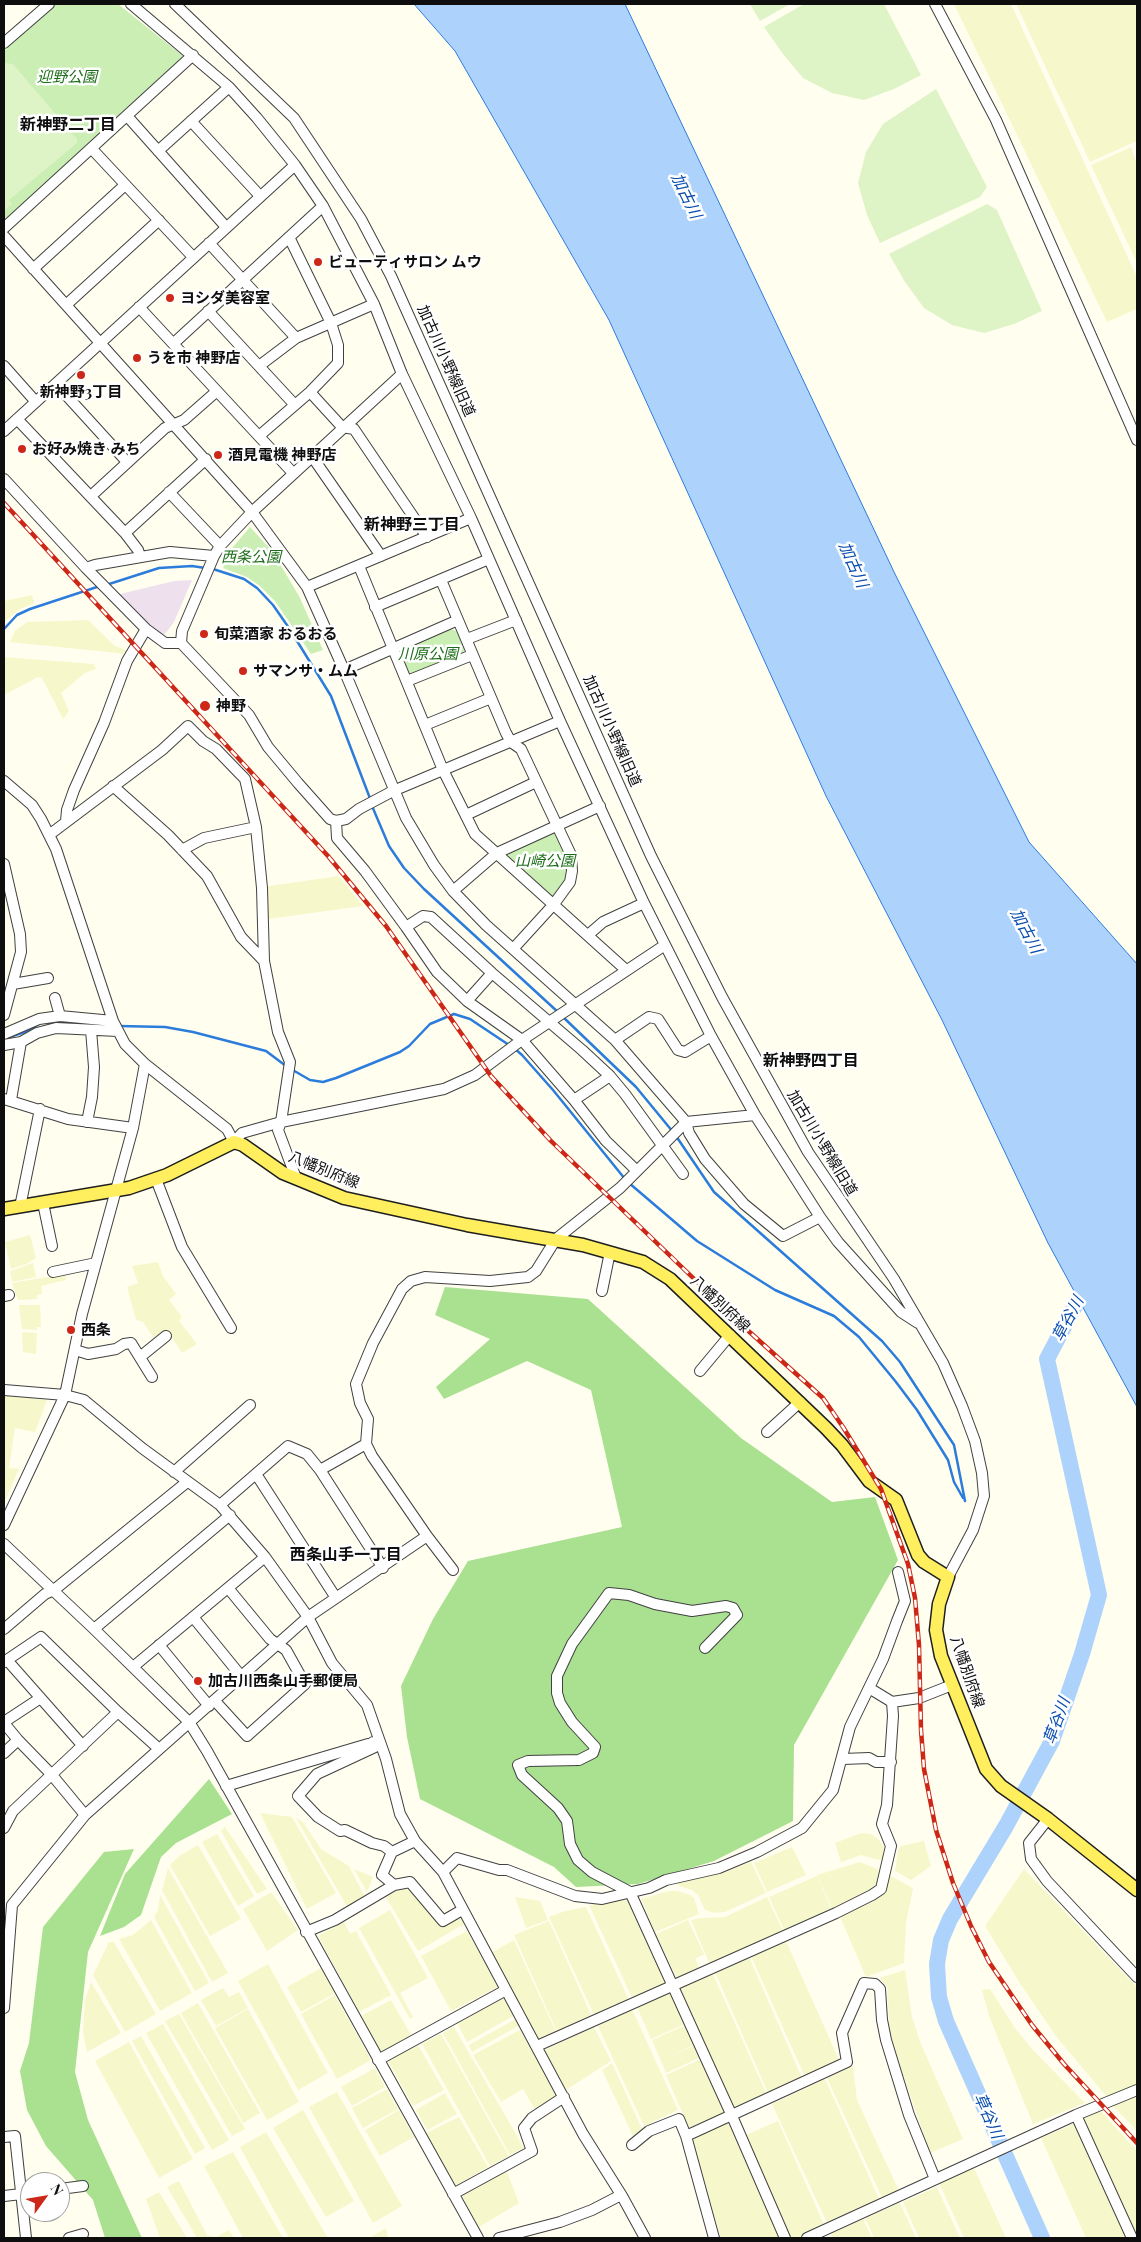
<!DOCTYPE html>
<meta charset="utf-8">
<style>
body{margin:0}
#map{position:relative;width:1141px;height:2242px;overflow:hidden;background:#fffeef;font-family:"Playfair Display",serif}
canvas{display:block}
.frame{position:absolute;inset:0;border:5px solid #0e0e0e;pointer-events:none}
.north{position:absolute;left:20px;top:2172px;width:50px;height:50px;box-sizing:border-box;background:#fff;border:1px solid #9f9f9f;border-radius:50%;rotate:58deg;font-size:14px;font-weight:700;line-height:20px;text-align:center;color:#0e0e0e}
.north::after{content:'';display:block;margin:auto;width:18px;height:22px;background:#cd2817;clip-path:polygon(50% 0,100% 100%,50% 72%,0 100%)}
</style>
<div id="map">
<canvas width="1141" height="2242"></canvas>
<div class="frame"></div>
<div class="north">N</div>
</div>
<script>
const ctx = document.querySelector('canvas').getContext('2d');
ctx.lineJoin = 'round';
function paint(path, color) {
  ctx.fillStyle = color;
  ctx.fill(path, 'evenodd');
}
function poly(rows) {
  const path = new Path2D();
  for (const r of rows) {
    path.moveTo(r[0], r[1]);
    for (let i = 2; i < r.length; i += 2) path.lineTo(r[i], r[i + 1]);
  }
  return path;
}
function strokePath(path, color, width, dash) {
  ctx.strokeStyle = color;
  ctx.lineWidth = width;
  ctx.lineCap = dash ? 'butt' : 'round';
  ctx.setLineDash(dash || []);
  ctx.stroke(path);
}
function drawText(font, color, halo, rows, align = 'center') {
  ctx.font = font + ' "Playfair Display","Noto Sans JP",serif';
  ctx.lineWidth = 5;
  ctx.setLineDash([]);
  ctx.textBaseline = 'middle';
  ctx.strokeStyle = halo;
  ctx.fillStyle = color;
  for (const [text, x, y, turn = 0] of rows) {
    ctx.save();
    ctx.translate(x, y);
    ctx.rotate((+turn || 0) * Math.PI / 180);
    ctx.textAlign = isNaN(turn) ? turn : align;
    if (halo) ctx.strokeText(text, 0, 0);
    ctx.fillText(text, 0, 0);
    ctx.restore();
  }
}
paint(poly([
 [192,580,174,622,165,634,161,635,122,602,120,594,174,581]
]), '#eee1ed');
paint(poly([
 [954,4,1011,4,1137,277,1137,309,1107,322],
 [1016,4,1137,4,1137,141,1090,162],
 [1131,147,1137,165,1137,263,1091,165],
 [32,595,34,603,20,609,4,622,4,601],
 [88,620,115,646,126,650,127,654,10,642,15,631,27,622],
 [4,657,94,664,96,669,85,673,61,693,69,711,63,719,42,678,38,677,4,695],
 [339,876,363,906,268,919,263,887],
 [30,1235,36,1258,26,1264,11,1269,5,1242],
 [158,1262,163,1276,176,1294,169,1300,182,1317,179,1321,197,1344,182,1353,167,1330,155,1340,143,1322,136,1320,127,1287,138,1283,132,1266],
 [33,1263,36,1277,12,1282,10,1271],
 [65,1274,66,1280,41,1286,42,1294,37,1295,37,1299,18,1300,12,1283],
 [19,1305,40,1305,41,1327,37,1327,37,1330,22,1329],
 [22,1332,37,1333,36,1354,23,1352],
 [4,1395,47,1400,35,1432,15,1428,9,1468,19,1469,4,1503],
 [260,1813,292,1817,336,1893,307,1909],
 [296,1818,303,1822,321,1849,349,1866,365,1897,348,1908],
 [225,1827,267,1889,257,1894,221,1831],
 [861,1833,871,1834,879,1840,884,1847,882,1859,878,1860,861,1855,841,1862,835,1843],
 [217,1834,254,1896,238,1906,202,1842],
 [924,1841,931,1866,911,1880,895,1871,898,1850,901,1846],
 [198,1845,241,1919,210,1936,170,1865,179,1856],
 [792,1847,806,1875,767,1892,754,1863],
 [751,1862,766,1893,725,1912,714,1913,705,1910,698,1895,692,1890,679,1886,677,1883,725,1872],
 [860,1862,877,1869,880,1873,876,1888,833,1911,817,1875],
 [168,1868,228,1973,212,1982,162,1890],
 [354,1869,373,1877,367,1892],
 [1024,1869,1137,1987,1137,2084,1108,2098,1058,2039,1021,1985,985,1926],
 [889,1875,913,1888,906,1923,904,1963,866,1977,841,1919,841,1914,877,1897],
 [817,1876,832,1911,785,1932,769,1897],
 [399,1889,409,1889,441,1927,461,1916,464,1924,418,1951,386,1897],
 [669,1891,677,1891,690,1895,694,1898,699,1914,655,1932,641,1899],
 [271,1892,298,1930,267,1951,243,1909],
 [160,1895,209,1983,195,1991,154,1917,158,1910],
 [515,1897,540,1901,548,1920,526,1928],
 [767,1897,784,1933,710,1965,691,1920,700,1918,725,1917],
 [629,1899,664,1977,663,1986,633,2000,589,1905],
 [586,1907,629,2000,595,2017,549,1917,565,1911],
 [390,1910,428,1978,400,1993,413,2017,410,2019,359,1928],
 [151,1920,192,1993,160,2011,119,1939,133,1935],
 [688,1920,704,1954,695,1959,700,1969,677,1979,656,1934],
 [549,1921,592,2017,558,2034,514,1935],
 [344,1922,350,1934,356,1931,391,1995,359,2012,318,1936],
 [467,1931,498,1987,451,2011,421,1956],
 [514,1940,557,2034,542,2040,534,2036,491,1953],
 [786,1941,840,2062,805,2077,751,1956],
 [109,1942,114,1942,156,2014,125,2032,93,1975],
 [749,1957,802,2078,768,2093,715,1972],
 [268,1964,328,2073,298,2090,238,1981],
 [321,1968,335,1993,301,2012,287,1987],
 [905,1970,912,2017,921,2044,963,2139,930,2153,898,2060,890,2032,887,1987,880,1978],
 [713,1974,767,2095,732,2110,678,1989],
 [91,1982,121,2033,87,2052,83,2032,85,2000],
 [223,1988,229,1997,239,1992,248,2008,216,2026,201,2000],
 [990,1989,1015,2028,1033,2050,1085,2103,1033,2124,989,2016,982,1990],
 [671,1992,685,2024,651,2039,637,2007],
 [335,1995,371,2060,337,2079,301,2014],
 [503,1997,515,2015,467,2042,457,2023],
 [391,2000,411,2035,381,2052,361,2016],
 [198,2003,260,2113,243,2123,181,2013],
 [248,2009,299,2102,267,2120,215,2028],
 [632,2009,678,2110,644,2126,598,2026],
 [179,2014,245,2129,232,2136,165,2021],
 [516,2019,520,2025,472,2052,469,2045],
 [163,2024,229,2140,212,2150,146,2033],
 [686,2025,695,2044,669,2057,695,2045,701,2057,666,2073,652,2040],
 [454,2027,524,2148,510,2155,443,2033],
 [594,2027,611,2061,566,2090,544,2050],
 [520,2030,558,2095,535,2110,523,2089,501,2102,473,2055],
 [441,2034,509,2156,490,2166,422,2044],
 [141,2036,205,2148,195,2154,132,2041],
 [129,2042,193,2159,159,2178,95,2061],
 [418,2045,444,2090,413,2106,388,2061],
 [701,2059,725,2112,689,2128,666,2075],
 [612,2063,642,2129,633,2136,602,2070],
 [853,2066,857,2100,900,2193,883,2200,827,2078],
 [375,2068,385,2087,352,2106,341,2087],
 [825,2079,880,2201,828,2225,772,2104],
 [387,2089,398,2109,363,2128,352,2108],
 [337,2092,402,2206,373,2223,309,2107],
 [445,2093,457,2114,427,2130,416,2110],
 [1137,2096,1137,2131,1113,2106],
 [303,2110,354,2201,326,2217,273,2128],
 [399,2110,414,2137,380,2156,365,2130],
 [1100,2110,1137,2151,1137,2238,1080,2119],
 [459,2117,488,2167,455,2186,426,2133],
 [778,2121,825,2227,800,2238,788,2238,744,2136],
 [726,2123,731,2125,782,2238,721,2238,690,2140],
 [1076,2123,1128,2238,1086,2238,1041,2138],
 [266,2132,328,2238,289,2238,240,2147],
 [233,2152,283,2238,243,2238,204,2166],
 [974,2168,1006,2238,964,2238,939,2183],
 [506,2169,519,2203,479,2227,461,2194],
 [179,2181,207,2235,216,2237,229,2230,234,2238,197,2238,167,2187],
 [937,2187,960,2238,919,2238,903,2202],
 [159,2192,187,2238,160,2238,146,2199],
 [900,2203,916,2238,874,2238,865,2218],
 [863,2219,872,2238,833,2238,830,2233],
 [386,2228,388,2238,369,2238]
]), '#f6f8cb');
paint(poly([
 [55,4,118,4,183,56,4,221,4,51],
 [250,527,271,550,286,574,300,598,323,650,311,654,275,601,260,586,247,577,223,568,233,547],
 [451,629,458,632,465,647,462,657,410,678,397,656,400,650],
 [551,832,559,834,569,858,570,871,556,897,549,896,507,858,510,852]
]), '#caeeb4');
paint(poly([
 [445,1287,588,1299,741,1438,832,1502,875,1497,898,1560,794,1745,793,1821,714,1861,638,1884,576,1887,554,1867,420,1799,407,1737,401,1686,433,1619,468,1561,622,1527,591,1390,527,1361,444,1399,436,1387,490,1339,435,1315],
 [209,1779,232,1814,176,1843,161,1857,141,1915,124,1927,100,1936,125,1874],
 [134,1849,88,1952,75,2072,88,2120,142,2238,105,2238,93,2200,46,2146,27,2110,20,2071,29,2043,43,1927,104,1852]
]), '#a9e191');
paint(poly([
 [750,4,790,4,760,21],
 [804,4,884,4,921,75,894,89,864,100,832,93,803,78,783,54,764,27],
 [4,63,13,64,77,139,77,143,9,200,12,204,4,211],
 [936,89,987,187,980,197,880,243,867,215,858,183,866,152,883,124],
 [987,204,997,210,1042,311,1014,324,984,333,952,325,924,308,905,282,889,254]
]), '#def4c7');
const water = poly([
 [414,4,625,4,895,574,1029,842,1137,964,1137,1407,1048,1243,942,1020,826,796,609,320,455,51,414,4]
]);
paint(water, '#add3fd');
strokePath(water, '#2c7cdc', 1);
strokePath(poly([
 [213,569,244,579,257,588,273,605,289,628,331,696,371,801],
 [106,585,159,568,192,566,205,568],
 [4,629,17,615,30,609,100,586],
 [372,806,389,846,404,868,424,889,559,1013],
 [563,1017,636,1087,673,1132],
 [52,1022,99,1025],
 [119,1026,165,1027,193,1032,266,1051,286,1066],
 [6,1038,25,1032,39,1024],
 [514,1048,522,1055,553,1090,625,1179],
 [291,1069,310,1080,323,1082,336,1078,400,1052,409,1046,430,1024,454,1014,470,1019,509,1045],
 [676,1136,714,1192,882,1341,900,1362,954,1445,965,1501],
 [629,1183,697,1241,775,1290,834,1316,859,1337,896,1382,917,1410,948,1460,954,1482,963,1498]
]), '#2c7cdc', 2.5);
strokePath(poly([
 [1042,2238,946,2021,939,1997,937,1964,941,1940,950,1919,1006,1826,1052,1741,1082,1654,1099,1595,1047,1359,1088,1281]
]), '#add3fd', 16);
const minor = poly([
 [131,4,229,87,257,118,295,165,323,206,374,304,402,374,471,518,560,721,644,903,711,1036,755,1115,820,1217,838,1242,901,1312,918,1323],
 [175,4,294,118,361,219,391,276,651,856,722,997,808,1152,894,1279,943,1363,962,1406,975,1441,982,1473,984,1496,973,1530,948,1577],
 [935,4,996,120,1137,440],
 [4,43,49,4],
 [128,117,226,227],
 [191,121,260,196],
 [92,149,193,257],
 [158,151,229,87],
 [4,228,193,55],
 [4,236,252,512,307,587,344,670,406,818,434,865,453,891,486,925,615,1040,686,1122,689,1133,705,1159,744,1204,783,1236,820,1217],
 [209,243,296,338],
 [33,269,125,185],
 [66,305,159,220],
 [139,307,293,473],
 [208,311,294,404],
 [174,343,323,206],
 [4,366,36,402],
 [259,366,296,338,374,304],
 [402,374,252,512,220,546,214,556,182,631,181,643,249,715,268,747,298,783,330,819,336,821,346,819,359,809,393,791,560,721],
 [56,384,127,462],
 [310,392,342,427,354,429,427,537],
 [17,419,125,533,138,550,140,556],
 [4,431,295,165],
 [259,436,310,392,338,363,338,345,331,323,289,237],
 [311,455,381,556],
 [4,479,86,568,146,629,165,643,181,643],
 [169,492,220,546],
 [91,496,165,428,184,420,217,391],
 [125,533,206,459],
 [359,566,443,770,475,834,626,970],
 [86,568,95,565,170,552,214,556],
 [441,580,506,733,511,742,521,749,571,855,572,871,570,882,554,904,513,949],
 [307,587,471,518],
 [375,607,489,559],
 [467,639,516,620],
 [344,670,458,620],
 [407,681,472,655],
 [425,725,491,698],
 [4,781,32,805,41,819,56,849,113,1021,125,1044,145,1064,227,1129,234,1142,242,1133,281,1122,444,1089,475,1075,519,1042,665,945],
 [113,786,168,835,207,876,241,937,264,961],
 [466,815,536,782],
 [66,821,67,810,74,790,104,723,127,661,146,629],
 [336,821,337,838,365,871,406,927,437,972,467,1001,522,1040,574,1100,606,1141,636,1170],
 [49,835,162,750,188,726,203,741,216,749,245,779,256,827],
 [182,850,204,838,256,827,262,888,264,961,278,1032,290,1062,281,1122,278,1130,296,1178],
 [4,864,20,934,21,952,4,1015],
 [453,891,497,853,600,806],
 [406,927,423,916,431,917,492,973,582,1050,610,1076,625,1094,683,1174],
 [588,935,603,922,644,903],
 [13,984,48,978],
 [55,998,60,1016],
 [467,1001,492,973],
 [4,1034,39,1019,60,1016,113,1021],
 [615,1040,649,1017,658,1019,678,1050,685,1052,711,1036],
 [4,1045,21,1042,37,1033,56,1028,118,1031],
 [4,1099,68,1119,133,1128],
 [11,1100,21,1042],
 [574,1100,610,1076],
 [87,1122,92,1097,94,1067,91,1030],
 [156,1179,182,1247,231,1328],
 [43,1203,52,1246],
 [20,1207,40,1109],
 [53,1272,96,1263],
 [602,1291,610,1252],
 [4,1296,9,1295],
 [75,1350,88,1354,116,1349,124,1344,131,1343,152,1377],
 [140,1357,166,1336],
 [700,1371,730,1335],
 [4,1390,65,1395,84,1400,142,1448,220,1505,265,1557,308,1617,332,1663,367,1705,386,1759,400,1814,415,1841,443,1872,583,2134,622,2196,645,2238],
 [767,1432,800,1402],
 [366,1444,320,1470,383,1568],
 [174,1472,250,1405],
 [256,1474,336,1598],
 [220,1505,288,1446,307,1454,320,1470],
 [4,1525,65,1395,82,1314,133,1128,145,1064],
 [427,1536,453,1570],
 [4,1544,94,1629,189,1722,207,1751,478,2238],
 [193,1617,241,1676],
 [4,1629,45,1594,54,1590,187,1482],
 [94,1629,230,1515],
 [159,1645,209,1706],
 [705,1648,737,1615,733,1608,726,1606,692,1611,655,1604,629,1595,609,1593,572,1644,557,1676,557,1693,560,1703,572,1722,595,1747,593,1753,579,1760,528,1761,518,1765,522,1775,558,1808,567,1821,570,1844,578,1860,592,1872,630,1892,732,2116,785,2238],
 [7,1660,83,1746],
 [4,1662,41,1637,118,1712,158,1748],
 [133,1667,265,1557],
 [215,1701,247,1736,305,1684,286,1650,270,1639,228,1588],
 [892,1702,919,1698,952,1685],
 [4,1722,39,1699],
 [4,1723,18,1740,52,1775,85,1815],
 [373,1742,375,1747,317,1774,298,1796,318,1817,340,1831,345,1830,372,1843,384,1846,392,1852],
 [4,1753,18,1740],
 [843,1759,869,1758,876,1762,891,1762],
 [226,1786,368,1744],
 [1048,1819,1029,1843,1031,1859,1047,1881,1137,1977],
 [4,1828,13,1811,118,1712],
 [443,1872,457,1858,499,1870,507,1870,575,1896,602,1899,649,1888,666,1880,719,1868,757,1852,802,1828,833,1790,850,1727,883,1659,897,1621,905,1601,898,1572],
 [394,1885,382,1875,392,1852,415,1841],
 [306,1932,335,1920,394,1885,410,1882,443,1921,462,1910],
 [4,2008,12,1905,85,1815,308,1617,427,1536,372,1456,366,1444,368,1419,360,1403,356,1384,373,1343,402,1289,411,1281,425,1277,490,1281,528,1277,536,1271,556,1239,620,1188,686,1122,755,1115],
 [537,2046,836,1913,872,1895,881,1889,891,1846,882,1824,887,1805,893,1716,892,1702,869,1688],
 [378,2060,506,1990],
 [1076,2115,1132,2238],
 [4,2137,15,2136,26,2238],
 [632,2145,649,2131,679,2119,686,2136],
 [60,2189,83,2186],
 [453,2194,532,2151,524,2128,532,2118,564,2097],
 [4,2196,30,2193],
 [69,2238,83,2234],
 [499,2238,560,2222,592,2210,621,2195],
 [714,2238,686,2136,847,2062,842,2033,864,1983,875,1984,880,1989,882,2020,886,2040,909,2115,935,2179],
 [807,2238,1076,2115,1137,2090]
]);
const major = poly([
 [4,1209,129,1188,167,1175,234,1142,243,1145,283,1173,344,1198,467,1225,583,1245,643,1262,670,1279,826,1428,842,1445,869,1481,896,1500,918,1555,924,1562,948,1577,939,1604,936,1630,941,1656,986,1769,1001,1786,1048,1819,1137,1890]
]);
strokePath(minor, '#414141', 12);
strokePath(major, '#1f1f1f', 15);
strokePath(minor, '#fff', 10);
strokePath(major, '#ffef5f', 12);
const rail = poly([
 [4,503,328,856,386,926,491,1076,551,1141,744,1327,823,1398,843,1427,881,1489,908,1564,915,1598,919,1645,921,1730,924,1769,936,1830,953,1883,971,1926,989,1962,1032,2025,1064,2064,1137,2143]
]);
strokePath(rail, '#cd2817', 4.5);
strokePath(rail, '#fff', 2.5, [8]);
for (const [x, y, r, color] of [
 [318,262,5,"#cd2817"],
 [170,298,5,"#cd2817"],
 [137,358,5,"#cd2817"],
 [81,375,5,"#cd2817"],
 [22,449,5,"#cd2817"],
 [218,455,5,"#cd2817"],
 [204,634,5,"#cd2817"],
 [243,671,5,"#cd2817"],
 [205,706,6,"#cd2817"],
 [71,1330,5,"#cd2817"],
 [198,1681,5,"#cd2817"]
]) {
  const dot = new Path2D();
  dot.arc(x, y, r, 0, 2 * Math.PI);
  ctx.fillStyle = color;
  ctx.fill(dot);
  strokePath(dot, '#fff', 2);
}
drawText('italic 15px', '#1c6d17', '#fff', [
 ["迎野公園",67,77],
 ["西条公園",251,557],
 ["川原公園",428,654],
 ["山崎公園",545,861]
]);
drawText('bold 15px', '#0e0e0e', '#fff', [
 ["ビューティサロン ムウ",328,262],
 ["ヨシダ美容室",180,298],
 ["うを市 神野店",147,358],
 ["新神野3丁目",81,392,"center"],
 ["お好み焼き みち",32,449],
 ["酒見電機 神野店",228,455],
 ["旬菜酒家 おるおる",214,634],
 ["サマンサ・ムム",253,671],
 ["神野",216,706],
 ["西条",81,1330],
 ["加古川西条山手郵便局",208,1681]
], 'left');
drawText('15px', '#0e0e0e', '#fff', [
 ["加古川小野線旧道",446,361,66],
 ["加古川小野線旧道",612,731,66],
 ["加古川小野線旧道",822,1143,59],
 ["八幡別府線",324,1170,22],
 ["八幡別府線",720,1304,43],
 ["八幡別府線",967,1672,71]
]);
drawText('bold 16px', '#0e0e0e', '#fff', [
 ["新神野二丁目",68,125],
 ["新神野三丁目",412,525],
 ["新神野四丁目",811,1061],
 ["西条山手一丁目",346,1555]
]);
drawText('italic 16px', '#094eae', '#fff', [
 ["加古川",686,196,64],
 ["加古川",853,565,66],
 ["加古川",1026,931,62],
 ["草谷川",1068,1319,-62],
 ["草谷川",1057,1721,-70],
 ["草谷川",988,2116,66]
]);
</script>
